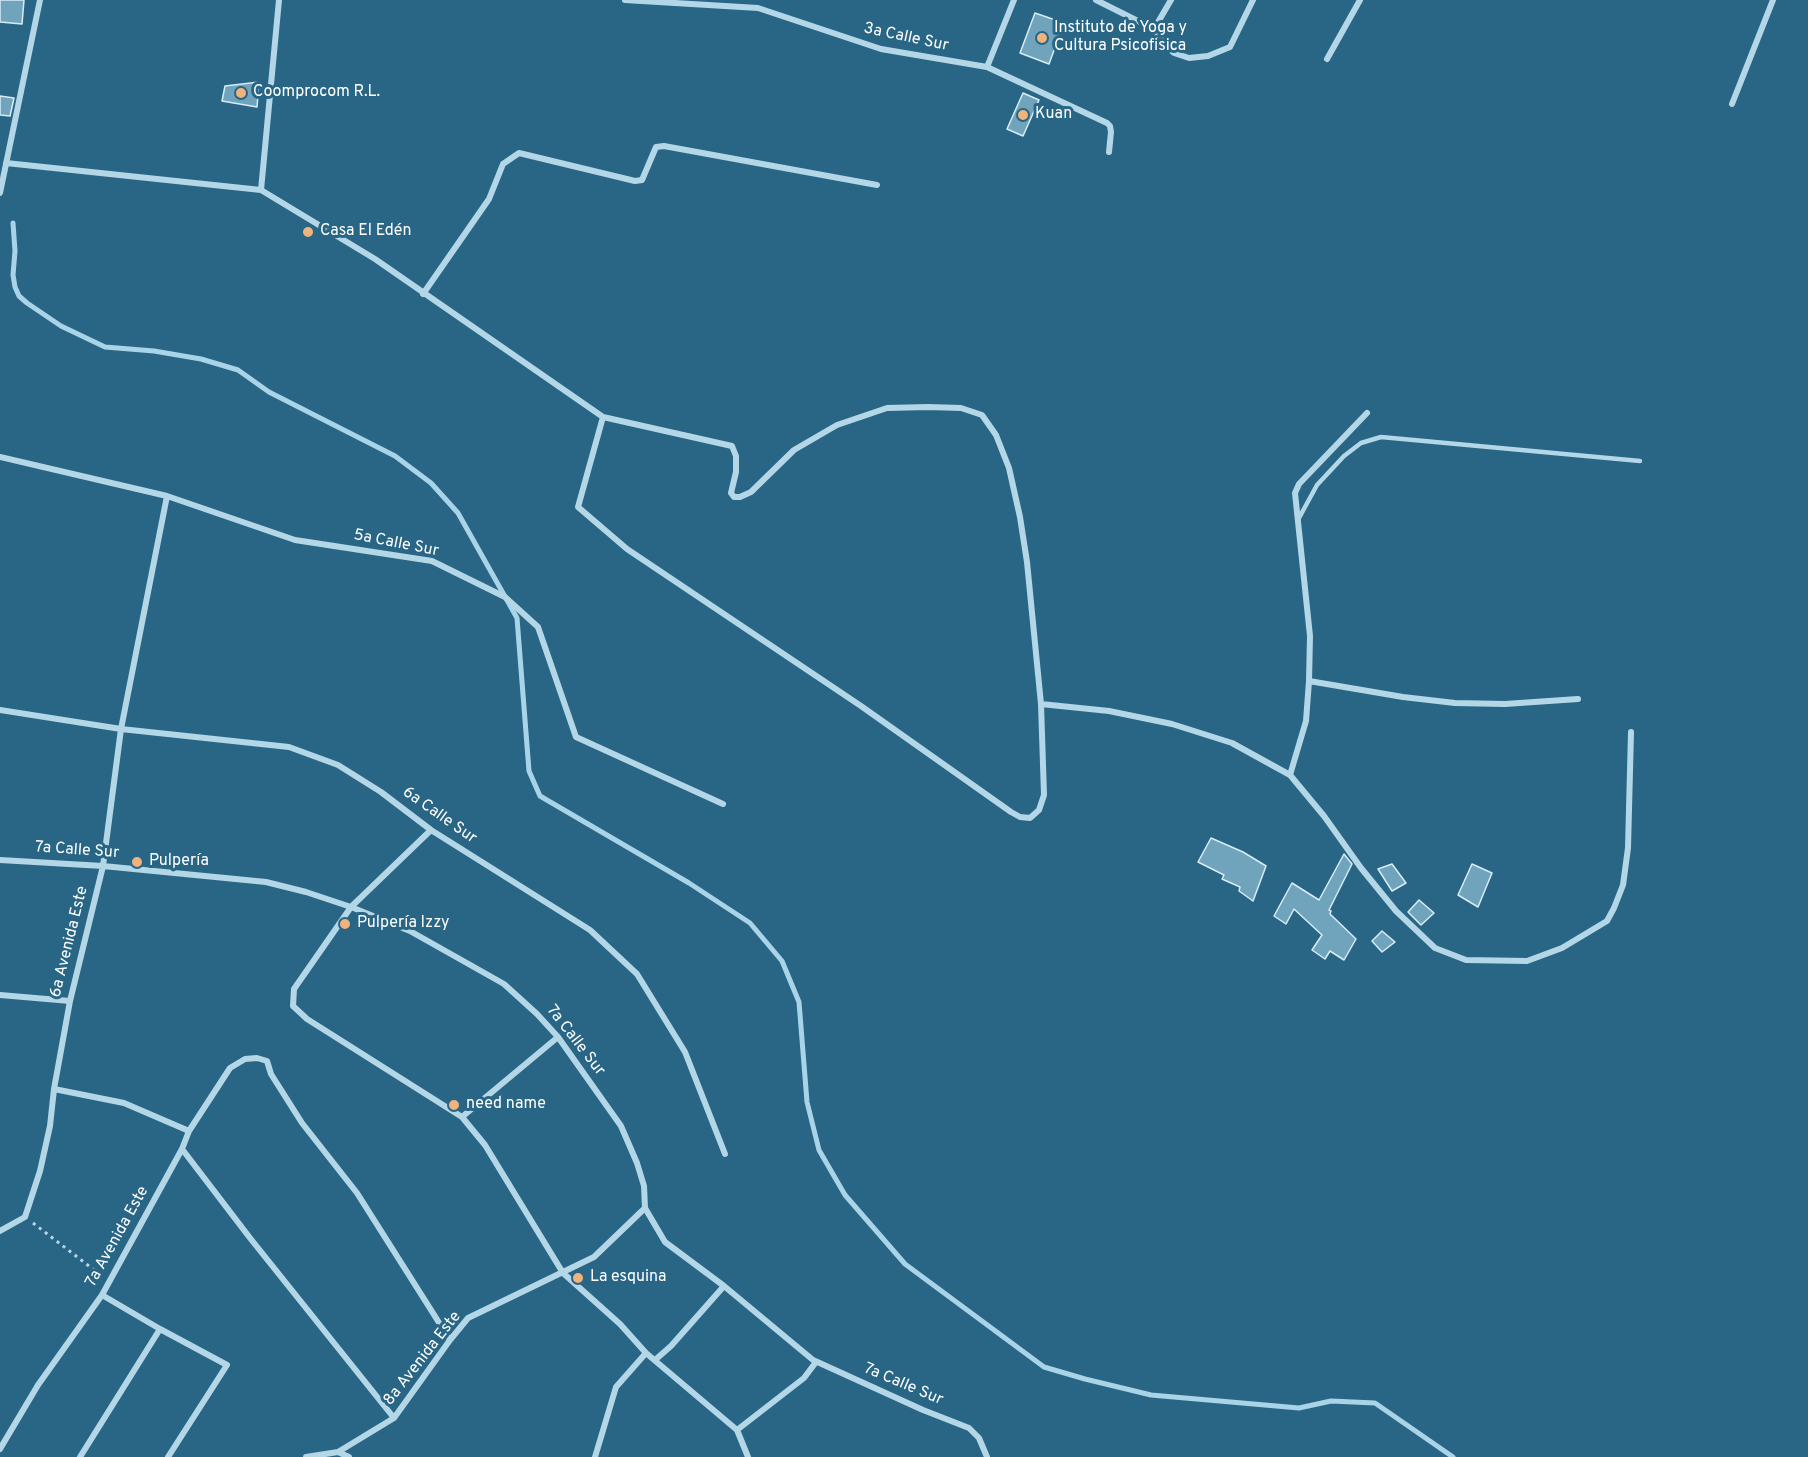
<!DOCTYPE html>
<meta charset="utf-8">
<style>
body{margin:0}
canvas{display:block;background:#296686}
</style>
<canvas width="1808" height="1457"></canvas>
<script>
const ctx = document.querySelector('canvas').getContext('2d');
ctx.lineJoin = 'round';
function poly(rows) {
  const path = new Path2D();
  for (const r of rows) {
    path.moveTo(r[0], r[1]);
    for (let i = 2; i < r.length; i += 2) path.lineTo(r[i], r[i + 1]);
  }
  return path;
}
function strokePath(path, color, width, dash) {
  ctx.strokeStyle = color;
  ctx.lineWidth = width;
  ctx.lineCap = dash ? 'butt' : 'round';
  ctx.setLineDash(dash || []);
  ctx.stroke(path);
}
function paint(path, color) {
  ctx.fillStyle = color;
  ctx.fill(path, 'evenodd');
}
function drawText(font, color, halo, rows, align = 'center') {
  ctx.font = font + ' Overpass,sans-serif';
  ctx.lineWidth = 6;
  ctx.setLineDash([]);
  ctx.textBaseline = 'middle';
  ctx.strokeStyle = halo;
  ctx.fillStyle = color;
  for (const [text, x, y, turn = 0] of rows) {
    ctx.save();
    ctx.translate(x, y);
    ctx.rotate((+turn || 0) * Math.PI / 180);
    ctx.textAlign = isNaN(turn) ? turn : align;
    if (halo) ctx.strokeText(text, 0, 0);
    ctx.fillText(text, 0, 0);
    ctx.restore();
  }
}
strokePath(poly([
 [13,223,15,251,13,275,15,287,19,296,27,303,61,326,105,347,154,351,201,359,238,370,269,392,395,456,431,483,458,513,517,618,529,771,540,796,689,883,750,923,782,961,799,1002,807,1102,819,1150,845,1195,905,1264,1044,1367,1085,1379,1151,1395,1299,1408,1331,1401,1375,1403,1453,1457]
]), '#a9d4e8', 5);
const building = poly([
 [0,0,24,0,22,24,0,22,0,0],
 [1035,13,1064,23,1049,64,1020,53,1035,13],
 [259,82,257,107,222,101,225,86,259,82],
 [1023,93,1039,100,1023,136,1007,129,1023,93],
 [0,96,14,98,10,116,0,115,0,96],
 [1211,838,1243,852,1266,866,1253,901,1239,891,1240,887,1222,879,1224,875,1198,862,1211,838],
 [1344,854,1352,864,1329,910,1331,911,1330,914,1356,939,1344,960,1330,951,1325,959,1312,950,1322,935,1294,909,1286,924,1274,916,1292,883,1319,900,1344,854],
 [1392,864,1406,883,1392,891,1378,869,1392,864],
 [1472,864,1492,873,1478,907,1458,895,1472,864],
 [1419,900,1434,913,1421,925,1408,912,1419,900],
 [1382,931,1395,942,1382,952,1372,941,1382,931]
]);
paint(building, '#70a3bc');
strokePath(building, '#d7ecf6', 1.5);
strokePath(poly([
 [33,1223,102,1276]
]), '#b4d7e8', 3, [3, 4.5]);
strokePath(poly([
 [1299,518,1317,485,1344,456,1361,443,1381,437,1640,461]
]), '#b4d7e8', 4.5);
strokePath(poly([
 [625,0,758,8,881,49,987,67,1107,123,1110,126,1111,132,1109,152],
 [1096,0,1154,29,1164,44,1174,53,1189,58,1208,56,1230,47,1253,0],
 [1154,29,1171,0],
 [1327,59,1360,0],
 [987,67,1014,0],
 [1732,104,1773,0],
 [6,163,261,190,375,259,603,417,732,446,736,456,736,472,731,493,734,497,740,497,751,492,794,450,837,425,887,408,928,407,961,408,982,415,996,435,1009,468,1020,517,1027,562,1041,704,1044,795,1039,810,1030,818,1020,817,1011,812,861,706,627,549,578,507,603,417],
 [261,190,279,0],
 [0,193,40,0],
 [423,294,489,199,503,164,519,153,635,181,642,180,656,147,664,146,877,185],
 [0,457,167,496,295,540,432,561,505,597,538,627,576,737,723,804],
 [1309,681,1403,697,1455,703,1505,704,1578,699],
 [1041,704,1109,711,1172,724,1232,743,1290,775,1324,816,1361,868,1396,911,1435,948,1466,960,1527,961,1562,948,1607,921,1614,908,1623,885,1628,848,1631,732],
 [0,710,121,729,289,747,338,765,381,792,431,830,590,930,637,974,685,1052,725,1154],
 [1290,775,1306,721,1309,681,1310,636,1295,493,1299,484,1367,413],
 [431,830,351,907,294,989,293,1006,307,1019,462,1117,485,1145,563,1273,620,1324,646,1353,737,1430,748,1457],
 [0,860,103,866,266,882,306,892,351,907,410,931,504,984,537,1014,558,1037,621,1126,637,1163,644,1186,645,1208,665,1242,724,1286,813,1360,923,1410,969,1428,979,1438,987,1457],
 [0,995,70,1001],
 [54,1089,124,1103,189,1131],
 [462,1117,558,1037],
 [182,1149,250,1238,394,1418],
 [0,1231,25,1217,40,1171,50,1126,54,1089,70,1001,103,866,121,729,167,496],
 [102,1295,160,1329,227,1365,168,1457],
 [655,1360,671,1346,724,1286],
 [737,1430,804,1378,816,1362],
 [0,1449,38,1385,102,1295,182,1149,189,1131,230,1068,245,1059,257,1058,267,1061,271,1074,302,1123,357,1193,450,1340],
 [338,1452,349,1457],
 [80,1457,160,1329],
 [306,1457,338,1452,394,1418,450,1340,468,1318,594,1257,645,1208],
 [595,1457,616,1387,646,1353]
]), '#b4d7e8', 6);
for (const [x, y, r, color] of [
 [1042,38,6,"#efb37b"],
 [241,93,6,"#efb37b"],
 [1023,115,6,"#efb37b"],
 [308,232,6,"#efb37b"],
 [137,862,6,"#efb37b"],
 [345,924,6,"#efb37b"],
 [454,1105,6,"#efb37b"],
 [578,1278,6,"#efb37b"]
]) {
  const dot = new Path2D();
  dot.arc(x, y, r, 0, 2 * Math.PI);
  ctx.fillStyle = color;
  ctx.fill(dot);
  strokePath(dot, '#296686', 2);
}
drawText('16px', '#fff', '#296686', [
 ["Instituto de Yoga y",1054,29],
 ["Cultura Psicofisica",1054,47],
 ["Coomprocom R.L.",253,93],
 ["Kuan",1035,115],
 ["Casa El Edén",320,232],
 ["Pulpería",149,862],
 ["Pulpería Izzy",357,924],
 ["need name",466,1105],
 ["La esquina",590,1278]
], 'left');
drawText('16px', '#fff', '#296686', [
 ["3a Calle Sur",906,38,12],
 ["5a Calle Sur",396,544,11],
 ["6a Calle Sur",439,816,35],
 ["7a Calle Sur",77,851,4],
 ["6a Avenida Este",70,942,-76],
 ["7a Calle Sur",575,1041,52],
 ["7a Avenida Este",118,1237,-61],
 ["8a Avenida Este",423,1359,-52],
 ["7a Calle Sur",903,1385,23]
]);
</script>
